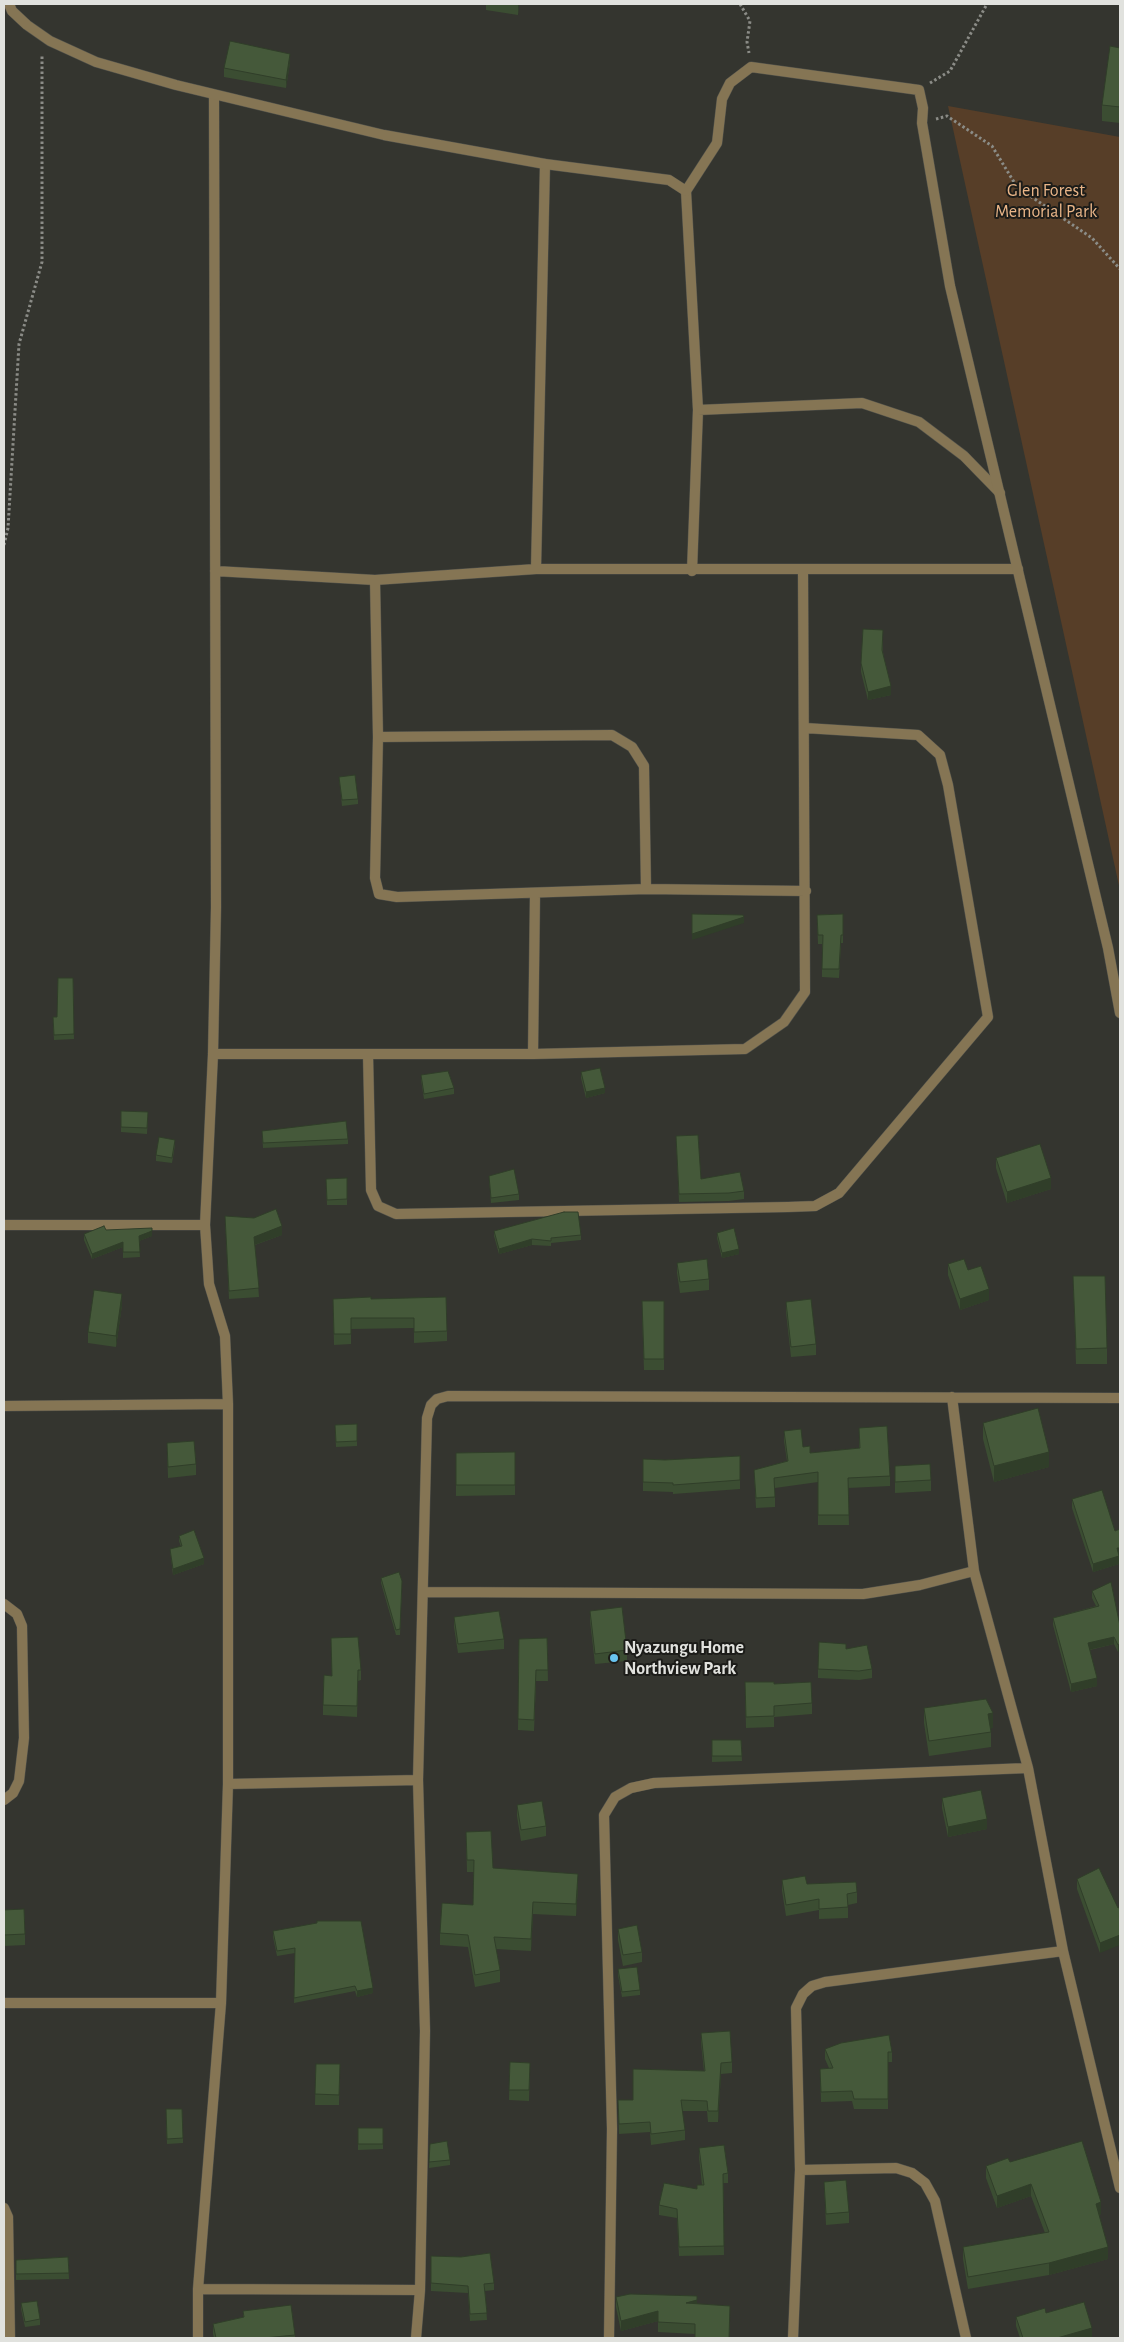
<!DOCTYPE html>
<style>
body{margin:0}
#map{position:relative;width:1124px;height:2342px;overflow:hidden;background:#34352f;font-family:"Alegreya Sans",sans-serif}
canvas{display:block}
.frame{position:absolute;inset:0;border:5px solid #e1e2de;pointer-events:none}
</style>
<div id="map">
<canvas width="1124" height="2342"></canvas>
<div class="frame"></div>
</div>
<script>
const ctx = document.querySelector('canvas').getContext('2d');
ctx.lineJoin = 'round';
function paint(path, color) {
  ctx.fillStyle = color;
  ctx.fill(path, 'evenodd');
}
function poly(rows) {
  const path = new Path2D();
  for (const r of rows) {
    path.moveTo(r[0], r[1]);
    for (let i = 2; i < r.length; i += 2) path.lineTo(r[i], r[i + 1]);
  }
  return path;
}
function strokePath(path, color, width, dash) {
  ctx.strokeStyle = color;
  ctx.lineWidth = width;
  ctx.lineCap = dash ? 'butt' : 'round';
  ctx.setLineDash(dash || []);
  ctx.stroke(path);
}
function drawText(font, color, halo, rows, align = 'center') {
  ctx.font = font + ' "Alegreya Sans",sans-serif';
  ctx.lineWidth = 4;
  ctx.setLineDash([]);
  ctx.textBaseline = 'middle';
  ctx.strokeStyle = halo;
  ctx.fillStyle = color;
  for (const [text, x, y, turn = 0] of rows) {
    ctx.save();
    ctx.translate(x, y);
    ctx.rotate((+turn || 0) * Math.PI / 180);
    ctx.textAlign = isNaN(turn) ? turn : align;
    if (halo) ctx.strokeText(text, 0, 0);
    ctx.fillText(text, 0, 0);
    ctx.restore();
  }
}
paint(poly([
 [948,106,1120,137,1120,890]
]), '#573e28');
const minor = poly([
 [686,191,698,410,692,571],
 [698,410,862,403,919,422,964,456,1000,493],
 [536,569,545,164],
 [215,571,375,580,536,569,1018,569],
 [375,580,378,737,375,878,379,894,397,897,646,889,806,891],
 [378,737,612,735,632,747,644,766,646,889],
 [213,1054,533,1054,745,1049,784,1022,805,992,803,570],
 [368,1054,371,1190,378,1206,396,1214,788,1207,815,1206,839,1193,988,1017,948,785,940,755,918,735,805,728],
 [533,1054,535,894],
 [4,1225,205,1225,209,1284,225,1336,228,1404,228,1784,221,2003,198,2289,198,2338],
 [205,1225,213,1054,216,907,214,96],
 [952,1397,974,1571,1028,1768,1063,1951,1120,2188],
 [4,1406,228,1404],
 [425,1592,863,1594,920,1585,974,1571],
 [4,1604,17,1614,22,1626,24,1738,19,1781,13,1793,4,1800],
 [228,1784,418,1780],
 [4,2003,221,2003],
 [800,2170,896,2168,912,2173,925,2183,935,2201,966,2338],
 [4,2208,8,2217,10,2338],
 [198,2289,420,2290],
 [416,2338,420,2290,425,2031,418,1780,427,1418,431,1405,437,1399,448,1396,1120,1398],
 [609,2338,612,2129,604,1815,615,1797,631,1788,654,1783,1028,1768],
 [793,2338,800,2170,796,2008,803,1994,812,1986,825,1982,1063,1951]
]);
const tertiary = poly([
 [9,4,12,11,27,25,50,41,96,62,176,85,384,135,545,164,669,180,686,191,717,143,722,99,730,83,751,67,919,90,923,108,922,123,950,286,1108,948,1120,1013]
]);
strokePath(minor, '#50514b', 11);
strokePath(tertiary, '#50514b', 11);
strokePath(poly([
 [740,4,750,21,747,42,749,53],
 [930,83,950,71,987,4],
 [936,119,947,116,992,146,1017,187,1092,238,1120,269],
 [4,545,8,528,19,344,42,262,42,55]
]), '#8b8c87', 3, [2.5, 2.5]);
strokePath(minor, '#857554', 10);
strokePath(tertiary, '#857554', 10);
paint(poly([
 [486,4,519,4,518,15,486,10],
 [1120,48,1120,123,1102,121,1102,105],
 [290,63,286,88,224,77,224,68],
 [883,638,883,652,891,695,868,700,861,672,861,663],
 [339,777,358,799,358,804,342,806],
 [843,914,843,943,841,943,839,978,822,977,822,944,818,944,817,915],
 [73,978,74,1039,54,1040,53,1022,57,1017],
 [581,1072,605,1093,586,1098,581,1078],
 [421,1075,454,1088,454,1094,424,1099,421,1080],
 [121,1111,148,1112,147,1134,121,1132],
 [262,1131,348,1139,348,1144,263,1148],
 [676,1136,701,1179,744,1191,744,1199,729,1201,679,1202],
 [175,1145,172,1163,156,1161,156,1155],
 [996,1158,1051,1189,1007,1203,996,1168],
 [489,1176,519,1194,519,1200,491,1203],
 [347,1178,347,1205,327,1205,326,1179],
 [225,1216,282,1235,255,1245,259,1297,229,1299],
 [106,1230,152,1236,139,1241,140,1257,123,1258,123,1247,92,1259,84,1240,84,1234],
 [494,1231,581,1235,581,1240,551,1243,551,1246,532,1245,499,1254,494,1236],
 [717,1233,739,1254,722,1258,717,1238],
 [677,1263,709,1279,709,1290,680,1293,677,1273],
 [948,1264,968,1270,989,1300,960,1310,948,1275],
 [1073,1276,1107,1348,1107,1364,1076,1364],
 [333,1299,371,1299,447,1331,447,1341,414,1343,414,1328,351,1329,351,1344,334,1345],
 [664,1301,664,1370,644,1370,642,1312],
 [786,1302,816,1344,816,1355,791,1357,786,1312],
 [122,1305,116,1347,88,1343,88,1332],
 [983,1423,1049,1467,994,1482,983,1439],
 [357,1424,357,1446,336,1447,335,1425],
 [859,1428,890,1476,890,1486,848,1488,849,1525,818,1525,818,1482,775,1488,775,1507,756,1508,754,1470,787,1461,784,1441,784,1431,803,1447,810,1453,859,1448],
 [167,1443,196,1464,196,1475,168,1478],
 [515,1452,515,1495,456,1496,456,1453],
 [740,1456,740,1489,673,1494,673,1492,643,1491,643,1459,665,1460],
 [895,1466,931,1480,931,1491,895,1493],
 [1072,1499,1119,1556,1119,1564,1093,1572,1072,1508],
 [179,1536,204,1564,173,1575,170,1549,181,1547,179,1541],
 [381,1578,402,1581,400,1635,396,1635,381,1583],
 [1092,1591,1120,1626,1118,1652,1114,1644,1090,1650,1097,1686,1071,1692,1053,1625,1053,1618,1096,1606,1092,1598],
 [590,1611,627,1650,627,1661,595,1664,590,1621],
 [454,1617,504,1639,504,1649,458,1653,454,1627],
 [331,1638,361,1670,361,1680,358,1681,357,1717,323,1715,323,1705,332,1676],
 [547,1638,548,1681,536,1681,534,1731,518,1730,519,1639],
 [846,1649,872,1669,872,1678,859,1680,818,1678,818,1669],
 [745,1682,774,1684,812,1703,812,1714,774,1717,774,1727,746,1728],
 [924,1708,993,1728,991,1728,991,1747,929,1756,924,1723],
 [712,1740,741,1740,742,1761,712,1762],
 [942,1798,987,1829,948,1837,942,1808],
 [517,1805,546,1826,546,1836,521,1841,517,1816],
 [466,1832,493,1868,578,1886,576,1916,533,1914,531,1951,496,1949,500,1970,500,1982,475,1987,468,1947,440,1945,440,1933,473,1905,474,1872,467,1872],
 [1077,1879,1118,1908,1100,1953,1077,1889],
 [782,1880,857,1892,857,1903,848,1905,848,1918,819,1919,819,1910,786,1916,782,1891],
 [4,1910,25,1934,25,1945,4,1946],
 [618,1929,642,1952,642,1962,623,1966,618,1940],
 [273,1931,373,1993,357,1997,355,1991,294,2003,295,1953,277,1956,273,1937],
 [618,1969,640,1990,640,1995,622,1997,618,1975],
 [701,2033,732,2062,732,2073,721,2074,718,2122,708,2122,707,2111,682,2111,685,2130,685,2140,651,2145,650,2132,619,2134,618,2100,633,2100,704,2071,701,2043],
 [825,2049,892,2052,892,2062,888,2062,888,2109,854,2109,852,2101,821,2102,820,2069,829,2068,825,2059],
 [510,2062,530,2063,529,2101,509,2100],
 [316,2064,340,2064,339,2105,315,2105],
 [166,2115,183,2138,183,2143,167,2144],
 [358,2128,383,2144,383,2149,358,2150],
 [430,2144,450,2160,450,2165,429,2168],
 [699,2148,728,2173,728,2183,723,2183,724,2255,679,2256,677,2218,659,2215,659,2205,697,2189,702,2185,699,2157],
 [1010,2162,1101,2214,1099,2215,1108,2259,1049,2275,968,2289,963,2259,963,2247,1045,2233,1031,2196,997,2208,986,2178,986,2166],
 [824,2182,849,2212,849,2223,826,2225],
 [431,2256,494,2283,494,2290,485,2291,487,2320,470,2321,468,2293,431,2291],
 [68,2257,69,2279,16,2280,16,2260],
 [616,2297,697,2304,730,2316,729,2338,695,2338,695,2334,658,2332,658,2321,621,2331,616,2307],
 [21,2303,40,2319,40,2325,25,2327,21,2309],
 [243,2311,295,2335,295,2338,214,2338,213,2334,213,2324,243,2317],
 [1046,2313,1092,2338,1020,2338,1016,2326,1016,2317]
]), '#3b4d32');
paint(poly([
 [518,4,519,4,518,15],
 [290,54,290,63,286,88,286,80],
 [891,686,891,695,868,700,868,692],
 [744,917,744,923,692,940,692,934],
 [605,1088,605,1093,586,1098,586,1092],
 [1051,1178,1051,1189,1007,1203,1007,1192],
 [282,1226,282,1235,254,1245,254,1237],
 [152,1231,152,1236,139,1241,139,1236],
 [532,1239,532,1245,499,1254,499,1249],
 [123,1242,123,1247,92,1259,92,1254],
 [739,1249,739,1254,722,1258,722,1253],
 [989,1289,989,1300,960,1310,960,1299],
 [122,1294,122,1305,116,1347,116,1336],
 [1049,1452,1049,1467,994,1482,994,1466],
 [1117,1548,1120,1548,1119,1564,1093,1572,1093,1564],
 [204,1558,204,1564,173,1575,173,1569],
 [1114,1637,1114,1644,1088,1650,1088,1643],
 [1120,1644,1120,1651,1118,1652,1118,1645],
 [1097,1678,1097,1686,1071,1692,1071,1684],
 [993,1713,993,1728,988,1729,988,1714],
 [987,1819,987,1829,948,1837,948,1827],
 [578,1874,578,1886,576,1916,576,1904],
 [533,1902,533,1914,531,1951,531,1939],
 [1120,1935,1120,1945,1100,1953,1100,1943],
 [373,1988,373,1993,357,1997,357,1991],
 [721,2063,721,2074,718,2122,718,2111],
 [1031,2184,1031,2196,997,2208,997,2196],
 [1101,2202,1101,2214,1096,2216,1096,2204],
 [1108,2247,1108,2259,1049,2275,1049,2263],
 [697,2300,697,2310,686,2303],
 [658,2311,658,2321,621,2331,621,2321],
 [1092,2328,1092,2338,1057,2338]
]), '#303e29');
const building = poly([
 [230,41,290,54,286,80,224,68,230,41],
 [1110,46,1120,48,1120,107,1102,105,1110,46],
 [863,629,883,630,882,650,891,686,868,692,861,663,863,629],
 [355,775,358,799,342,800,339,777,355,775],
 [692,914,743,915,744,917,692,934,692,914],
 [843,914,843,935,841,935,839,969,822,969,823,935,818,935,817,915,843,914],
 [58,978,73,978,74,1034,54,1035,53,1017,57,1017,58,978],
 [600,1068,605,1088,586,1092,581,1072,600,1068],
 [448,1071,454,1088,424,1094,421,1075,448,1071],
 [121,1111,148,1112,147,1128,121,1127,121,1111],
 [346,1121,348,1139,263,1143,262,1131,346,1121],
 [698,1135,701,1179,740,1172,744,1191,729,1193,679,1194,676,1136,698,1135],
 [159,1137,175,1140,172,1158,156,1155,159,1137],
 [1040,1144,1051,1178,1007,1192,996,1158,1040,1144],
 [514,1169,519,1194,491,1198,489,1176,514,1169],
 [347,1178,347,1199,327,1200,326,1179,347,1178],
 [276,1209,282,1226,254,1237,259,1288,229,1291,225,1216,254,1218,276,1209],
 [564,1212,578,1212,581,1235,551,1238,551,1241,532,1239,499,1249,494,1231,564,1212],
 [104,1226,106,1230,152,1228,152,1231,139,1236,140,1252,123,1252,123,1242,92,1254,84,1234,104,1226],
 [734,1228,739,1249,722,1253,717,1233,734,1228],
 [707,1259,709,1279,680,1282,677,1263,707,1259],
 [964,1259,968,1270,981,1266,989,1289,960,1299,948,1264,964,1259],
 [1073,1276,1105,1276,1107,1348,1076,1349,1073,1276],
 [94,1290,122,1294,116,1336,88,1332,94,1290],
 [371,1297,371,1299,446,1297,447,1331,414,1332,414,1318,351,1318,351,1334,334,1334,333,1299,371,1297],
 [811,1299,816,1344,791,1347,786,1302,811,1299],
 [642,1301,664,1301,664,1359,644,1359,642,1301],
 [1038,1408,1049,1452,994,1466,983,1423,1038,1408],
 [357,1424,357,1441,336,1442,335,1425,357,1424],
 [887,1426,890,1476,848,1478,849,1515,818,1515,818,1472,774,1478,775,1497,756,1498,754,1470,788,1461,784,1431,801,1429,803,1447,810,1446,810,1453,860,1448,859,1428,887,1426],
 [194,1441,196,1464,168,1467,167,1443,194,1441],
 [515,1452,515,1485,456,1485,456,1453,515,1452],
 [740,1456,740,1480,673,1485,673,1483,643,1482,643,1459,665,1460,740,1456],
 [4,1464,5,1485,4,1485,4,1464],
 [930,1464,931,1480,895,1482,895,1466,930,1464],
 [1102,1490,1115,1531,1120,1529,1120,1548,1117,1548,1119,1556,1093,1564,1072,1499,1102,1490],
 [194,1530,204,1558,173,1569,170,1549,182,1546,179,1536,194,1530],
 [399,1572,402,1581,400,1629,396,1630,381,1578,399,1572],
 [1111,1582,1120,1626,1120,1644,1118,1645,1114,1637,1088,1643,1097,1678,1071,1684,1053,1618,1099,1606,1092,1591,1111,1582],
 [622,1607,627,1650,595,1654,590,1611,622,1607],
 [499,1611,504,1639,458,1644,454,1617,499,1611],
 [358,1637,361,1670,358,1670,357,1706,323,1705,324,1675,332,1676,331,1638,358,1637],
 [547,1638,548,1670,536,1670,534,1720,518,1719,519,1639,547,1638],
 [819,1642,846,1644,846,1649,867,1645,872,1669,859,1671,818,1669,819,1642],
 [745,1682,774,1682,774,1684,811,1682,812,1703,774,1706,774,1716,746,1717,745,1682],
 [986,1699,993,1713,988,1714,991,1732,929,1741,924,1708,986,1699],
 [712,1740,741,1740,742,1756,712,1756,712,1740],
 [981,1790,987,1819,948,1827,942,1798,981,1790],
 [542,1801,546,1826,521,1830,517,1805,542,1801],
 [491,1831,493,1868,578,1874,576,1904,533,1902,531,1939,494,1937,500,1970,475,1975,468,1935,440,1933,442,1903,473,1905,474,1860,467,1860,466,1832,491,1831],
 [1099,1868,1118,1908,1120,1907,1120,1935,1100,1943,1077,1879,1099,1868],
 [805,1876,807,1884,856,1882,857,1892,847,1894,848,1907,819,1909,819,1899,786,1905,782,1880,805,1876],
 [24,1909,25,1934,4,1935,4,1910,24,1909],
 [317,1921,361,1921,373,1988,357,1991,355,1986,294,1998,295,1948,277,1951,273,1931,317,1923,317,1921],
 [637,1925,642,1952,623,1955,618,1929,637,1925],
 [637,1967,640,1990,622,1992,618,1969,637,1967],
 [730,2031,732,2062,721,2063,718,2111,708,2111,707,2101,681,2100,685,2130,651,2134,650,2122,619,2124,618,2100,633,2100,633,2069,705,2071,701,2033,730,2031],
 [889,2035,892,2052,888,2052,888,2099,854,2099,852,2091,821,2092,820,2069,833,2068,825,2049,841,2043,889,2035],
 [510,2062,530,2063,529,2090,509,2090,510,2062],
 [316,2064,340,2064,339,2095,315,2094,316,2064],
 [166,2109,182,2109,183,2138,167,2139,166,2109],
 [358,2128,383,2128,383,2144,358,2144,358,2128],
 [447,2141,450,2160,429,2162,430,2144,447,2141],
 [1082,2141,1101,2202,1096,2204,1108,2247,1049,2263,968,2277,963,2247,1049,2232,1031,2184,997,2196,986,2166,1008,2158,1010,2162,1082,2141],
 [724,2145,728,2173,723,2174,724,2246,679,2247,677,2209,659,2205,664,2183,697,2189,697,2185,704,2185,699,2148,724,2145],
 [846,2180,849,2212,826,2214,824,2182,846,2180],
 [490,2253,494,2283,484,2284,487,2313,470,2314,468,2286,431,2283,431,2256,461,2257,490,2253],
 [68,2257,69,2273,16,2274,16,2260,68,2257],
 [630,2294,697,2296,697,2300,686,2303,730,2306,729,2338,695,2338,695,2324,658,2322,658,2311,621,2321,616,2297,630,2294],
 [37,2301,40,2319,25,2322,21,2303,37,2301],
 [1084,2302,1092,2328,1057,2338,1023,2338,1016,2317,1045,2308,1046,2313,1084,2302],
 [291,2305,295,2335,264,2338,216,2338,213,2324,244,2317,243,2311,291,2305]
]);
paint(building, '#45593a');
strokePath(building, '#303e29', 1);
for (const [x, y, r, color] of [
 [614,1658,5,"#69c4f0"]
]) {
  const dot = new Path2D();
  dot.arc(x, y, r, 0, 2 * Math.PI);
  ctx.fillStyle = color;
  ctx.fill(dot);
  strokePath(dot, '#1c1c19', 2);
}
drawText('18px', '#e9b588', '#1c1c19', [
 ["Glen Forest",1046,191],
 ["Memorial Park",1046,212]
]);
drawText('bold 18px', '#e1e2de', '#1c1c19', [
 ["Nyazungu Home",624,1648],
 ["Northview Park",624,1669]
], 'left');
</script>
